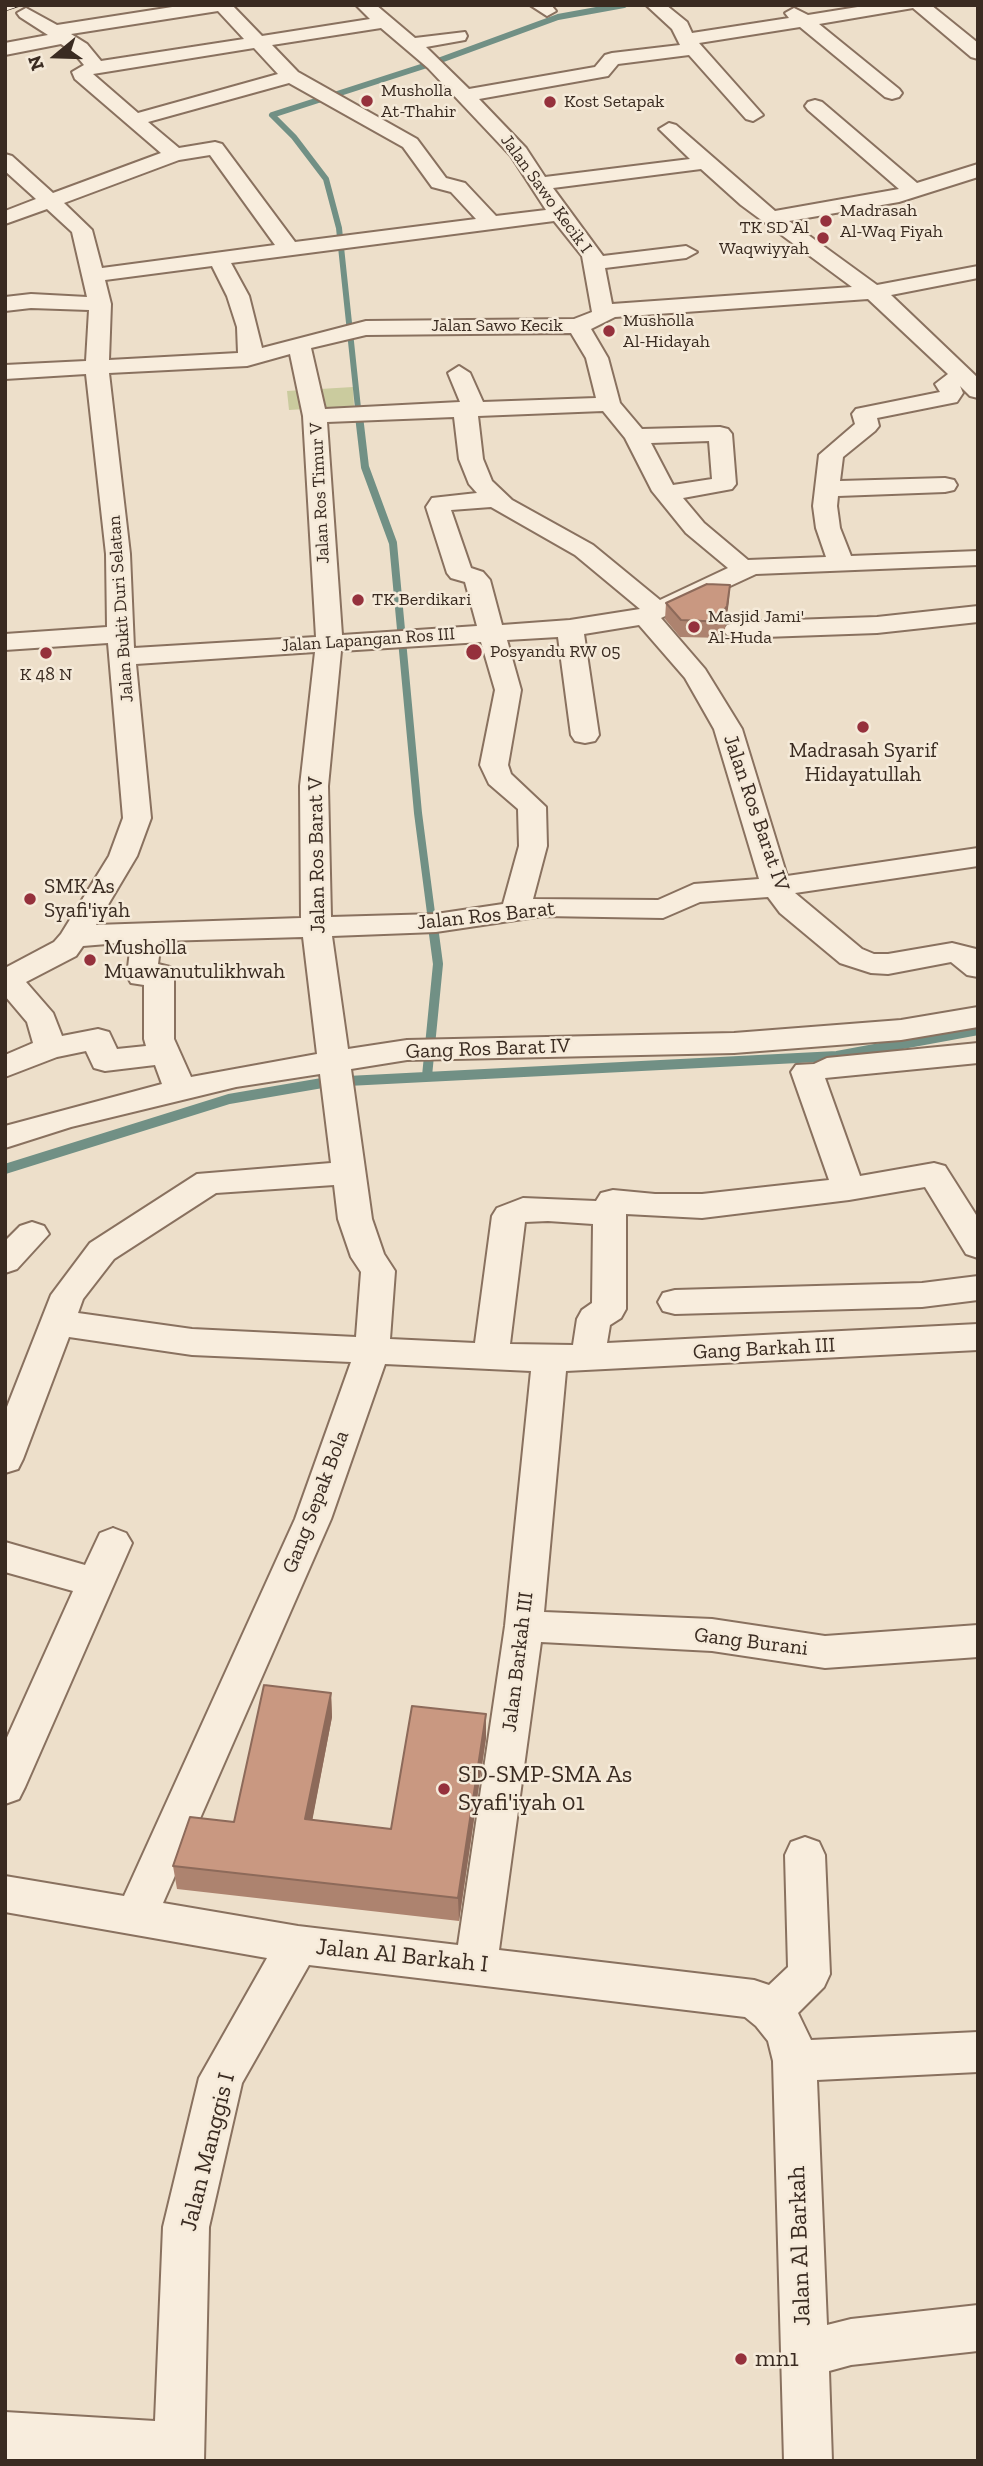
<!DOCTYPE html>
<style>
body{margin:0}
#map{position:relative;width:983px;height:2466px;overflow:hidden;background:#eddfca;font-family:"Zilla Slab",serif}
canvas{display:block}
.frame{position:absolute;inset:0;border:7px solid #3a2b21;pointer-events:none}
.north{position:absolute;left:21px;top:21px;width:70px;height:70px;-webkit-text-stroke:5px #f5ead9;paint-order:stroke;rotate:251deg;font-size:19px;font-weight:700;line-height:28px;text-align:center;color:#3a2b21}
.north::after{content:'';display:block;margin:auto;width:24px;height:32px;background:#3a2b21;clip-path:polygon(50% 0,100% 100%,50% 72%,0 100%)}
</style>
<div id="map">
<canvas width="983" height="2466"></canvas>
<div class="frame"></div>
<div class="north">N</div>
</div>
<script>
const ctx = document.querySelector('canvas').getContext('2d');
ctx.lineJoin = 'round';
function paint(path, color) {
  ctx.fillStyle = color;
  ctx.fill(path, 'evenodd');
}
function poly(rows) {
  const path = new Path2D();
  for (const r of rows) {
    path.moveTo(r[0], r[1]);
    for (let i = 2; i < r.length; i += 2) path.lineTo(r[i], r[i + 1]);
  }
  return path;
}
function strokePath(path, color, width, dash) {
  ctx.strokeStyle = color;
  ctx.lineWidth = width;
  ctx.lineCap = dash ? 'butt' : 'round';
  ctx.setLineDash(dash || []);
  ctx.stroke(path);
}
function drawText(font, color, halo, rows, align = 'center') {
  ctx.font = font + ' "Zilla Slab",serif';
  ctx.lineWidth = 5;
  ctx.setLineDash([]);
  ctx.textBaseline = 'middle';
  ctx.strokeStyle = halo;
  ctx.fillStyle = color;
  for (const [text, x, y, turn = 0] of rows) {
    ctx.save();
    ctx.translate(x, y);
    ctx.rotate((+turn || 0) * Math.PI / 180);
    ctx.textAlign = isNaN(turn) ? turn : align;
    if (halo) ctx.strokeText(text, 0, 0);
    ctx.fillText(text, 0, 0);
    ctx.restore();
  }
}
paint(poly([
 [353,387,354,406,289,410,287,391]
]), '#cacb9e');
strokePath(poly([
 [358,408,339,228,326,179,294,137,272,115,427,65,558,17,624,5]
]), '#719085', 6);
strokePath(poly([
 [359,416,365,467,393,543,418,813,434,936]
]), '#719085', 8);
strokePath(poly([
 [427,1076,438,964,434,934],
 [5,1169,229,1099,328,1082,837,1056,978,1030]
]), '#719085', 10);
const minor = poly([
 [185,5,232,5,262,36,370,19,356,5,376,5,415,38,465,32,467,36,465,40,426,47,469,89,595,67,605,55,612,53,680,45,672,29,646,5,666,5,687,22,692,33,789,18,785,13,794,8,808,15,870,5,931,5,978,43,978,59,971,57,913,8,819,24,899,89,902,93,899,97,892,99,885,97,800,27,699,43,763,115,753,121,746,119,689,55,618,64,608,76,479,99,526,148,545,177,690,159,659,129,669,123,676,125,775,211,899,189,808,110,805,106,808,102,815,100,822,102,917,183,978,164,978,177,899,202,789,221,877,285,978,266,978,278,891,295,978,378,978,398,970,396,960,386,963,393,957,402,877,418,879,426,875,431,843,457,840,481,945,478,954,480,957,485,954,490,945,492,838,496,837,506,840,528,851,556,978,551,978,565,756,574,661,618,705,669,742,729,787,876,978,848,978,866,795,893,862,949,874,954,888,954,952,943,976,949,978,977,967,975,951,962,888,974,871,973,840,963,780,913,768,897,700,902,663,918,543,916,436,932,332,936,348,1049,407,1040,734,1033,901,1020,978,1007,978,1027,901,1040,734,1053,407,1060,351,1069,372,1219,384,1254,395,1271,390,1339,475,1343,492,1216,497,1208,523,1198,596,1201,601,1193,613,1190,655,1194,702,1194,829,1180,791,1072,796,1065,814,1064,827,1058,978,1043,978,1063,825,1078,860,1176,934,1163,945,1166,978,1218,978,1258,966,1254,925,1187,849,1200,702,1218,626,1214,626,1309,621,1318,610,1325,607,1343,978,1324,978,1350,566,1371,544,1612,712,1619,825,1636,978,1625,978,1657,825,1668,712,1651,541,1642,499,1950,754,1980,769,1985,788,1967,785,1855,791,1842,805,1837,819,1842,825,1855,830,1974,824,1987,798,2013,811,2040,978,2032,978,2072,817,2080,827,2325,851,2319,978,2305,978,2351,851,2365,829,2371,832,2461,784,2461,773,2061,768,2041,756,2026,745,2017,309,1965,242,2083,209,2227,204,2461,5,2460,5,2412,155,2421,163,2227,199,2078,267,1958,5,1912,5,1876,124,1896,295,1519,351,1362,192,1355,69,1337,23,1459,18,1469,5,1473,5,1412,51,1295,90,1243,197,1174,331,1163,320,1074,236,1087,71,1127,5,1148,5,1126,162,1084,155,1065,105,1071,94,1068,86,1051,57,1057,5,1077,5,1055,33,1043,27,1022,5,996,5,968,54,942,61,934,109,856,123,818,108,643,5,650,5,634,107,627,106,554,86,374,5,379,5,365,86,361,89,310,31,308,5,311,5,297,31,294,87,297,72,232,47,209,5,224,5,211,36,199,5,171,5,154,12,156,53,193,161,153,75,79,72,72,84,65,73,52,61,44,5,55,5,43,48,35,20,17,17,13,26,8,57,25,185,5],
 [218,11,244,39,101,61,87,44,71,34,218,11],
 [381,28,428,68,511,156,546,210,496,216,465,183,446,178,417,139,298,72,272,45,381,28],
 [254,48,278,74,138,113,93,74,254,48],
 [289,83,403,147,432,187,451,192,476,219,295,242,222,144,215,142,179,148,148,122,289,83],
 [210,155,275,245,102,268,92,230,64,203,179,160,210,155],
 [701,169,741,205,852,287,612,304,605,268,686,258,697,252,686,246,603,256,553,188,701,169],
 [554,221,582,256,592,312,574,319,366,321,262,348,249,296,231,263,554,221],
 [212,266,227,296,237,327,238,353,109,360,111,304,105,280,212,266],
 [868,299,948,374,935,384,940,392,856,409,852,414,855,424,819,455,813,506,816,528,826,557,748,560,704,523,683,498,732,489,736,484,732,434,728,429,720,427,642,429,620,403,608,358,591,329,615,317,868,299],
 [571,333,586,358,596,398,483,402,470,373,459,366,448,373,460,402,325,409,311,348,366,335,571,333],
 [290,354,303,416,316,637,134,648,130,554,109,373,247,366,290,354],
 [603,411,625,438,652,491,686,533,728,568,660,600,593,545,512,500,492,481,483,459,478,416,603,411],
 [454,417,459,459,469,484,477,493,432,498,426,507,447,573,451,578,465,582,477,626,342,635,327,422,454,417],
 [709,441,712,479,673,485,651,443,709,441],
 [491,507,575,555,640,609,570,620,502,625,490,580,483,572,471,568,451,510,491,507],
 [639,625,685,678,714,729,759,879,694,884,658,900,533,899,547,846,546,807,511,774,508,765,521,690,507,640,558,637,571,735,575,741,585,743,595,741,599,735,584,634,639,625],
 [481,642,495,690,480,765,489,784,518,809,519,846,503,904,436,914,331,917,328,786,341,651,481,642],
 [315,652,300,786,301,918,96,925,137,856,151,818,136,664,315,652],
 [303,937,317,1054,191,1077,174,1039,174,974,170,967,158,964,161,941,303,937],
 [131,942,127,976,131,983,144,985,144,1039,146,1046,117,1049,109,1032,98,1029,62,1036,53,1013,26,982,76,956,83,946,131,942],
 [334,1185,338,1219,351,1257,361,1272,356,1337,192,1329,78,1313,83,1299,114,1259,216,1193,334,1185],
 [548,1221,593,1224,592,1303,582,1310,577,1319,573,1345,510,1344,525,1222,548,1221],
 [385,1364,531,1371,505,1626,458,1945,298,1926,163,1903,331,1519,385,1364],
 [530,5,551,5,556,11,547,16,530,5],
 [978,606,978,622,877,633,736,638,727,635,723,630,727,625,736,622,877,617,978,606],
 [32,1222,44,1226,49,1234,17,1269,5,1273,5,1241,20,1226,32,1222],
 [978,1276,978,1300,922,1307,675,1314,663,1311,658,1302,663,1293,675,1290,922,1283,978,1276],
 [113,1528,126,1533,132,1543,25,1787,19,1799,5,1804,5,1742,73,1591,5,1572,5,1542,85,1565,100,1533,113,1528]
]);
strokePath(minor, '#89715f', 4);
paint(minor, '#f8eddd');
const rail = poly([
 [5,9,17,5]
]);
strokePath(rail, '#3a2b21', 5);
strokePath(rail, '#f5ead9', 3.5, [10]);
paint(poly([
 [730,585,724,638,680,637,665,619,666,603],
 [331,1693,332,1717,312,1820,391,1829,486,1714,486,1738,459,1921,177,1889,173,1866,234,1822]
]), '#ad836f');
paint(poly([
 [730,585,729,601,726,623,725,624,721,614],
 [331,1693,332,1717,308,1843,305,1819],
 [486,1714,486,1738,459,1921,458,1898]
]), '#8d6a5a');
const building = poly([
 [707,584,730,585,727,606,721,614,725,622,681,620,666,603,707,584],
 [264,1685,331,1693,305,1819,391,1829,412,1706,486,1714,458,1898,173,1866,190,1817,234,1822,264,1685]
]);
paint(building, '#c99881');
strokePath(building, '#8d6a5a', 2);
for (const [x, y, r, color] of [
 [367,101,7,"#95313c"],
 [550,102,7,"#95313c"],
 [826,221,7,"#95313c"],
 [823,238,7,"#95313c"],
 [609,331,7,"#95313c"],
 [358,600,7,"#95313c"],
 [694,627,7,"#95313c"],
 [474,652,9,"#95313c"],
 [46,653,7,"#95313c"],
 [863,727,7,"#95313c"],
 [30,899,7,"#95313c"],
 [90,960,7,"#95313c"],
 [444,1789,7,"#95313c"],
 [741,2359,7,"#95313c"]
]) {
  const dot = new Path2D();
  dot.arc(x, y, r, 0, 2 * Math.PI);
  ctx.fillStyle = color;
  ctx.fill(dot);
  strokePath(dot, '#f5ead9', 2.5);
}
drawText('18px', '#3a2b21', '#f5ead9', [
 ["Musholla",381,91],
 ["At-Thahir",381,112],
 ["Kost Setapak",564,102],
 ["Madrasah",840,211],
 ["Al-Waq Fiyah",840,232],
 ["TK SD Al",809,228,"right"],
 ["Waqwiyyah",809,249,"right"],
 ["Musholla",623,321],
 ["Al-Hidayah",623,342],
 ["TK Berdikari",372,600],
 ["Masjid Jami'",708,617],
 ["Al-Huda",708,638],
 ["Posyandu RW 05",490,652],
 ["K 48 N",46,675,"center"]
], 'left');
drawText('18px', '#3a2b21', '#f5ead9', [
 ["Jalan Sawo Kecik I",546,194,54],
 ["Jalan Sawo Kecik",497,326],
 ["Jalan Ros Timur V",320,493,-93],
 ["Jalan Bukit Duri Selatan",121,609,-94],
 ["Jalan Lapangan Ros III",368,640,-4]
]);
drawText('21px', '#3a2b21', '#f5ead9', [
 ["Madrasah Syarif",863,751,"center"],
 ["Hidayatullah",863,775,"center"],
 ["SMK As",44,887],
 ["Syafi'iyah",44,911],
 ["Musholla",104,948],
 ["Muawanutulikhwah",104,972]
], 'left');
drawText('21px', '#3a2b21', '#f5ead9', [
 ["Jalan Ros Barat IV",756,813,71],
 ["Jalan Ros Barat V",317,855,-91],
 ["Jalan Ros Barat",486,916,-6],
 ["Gang Ros Barat IV",488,1049,-2],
 ["Gang Barkah III",764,1349,-3],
 ["Gang Sepak Bola",316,1502,-69],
 ["Gang Burani",751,1642,7],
 ["Jalan Barkah III",518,1662,-83]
]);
drawText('24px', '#3a2b21', '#f5ead9', [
 ["SD-SMP-SMA As",458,1775],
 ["Syafi'iyah 01",458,1803],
 ["mn1",755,2359]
], 'left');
drawText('24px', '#3a2b21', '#f5ead9', [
 ["Jalan Al Barkah I",402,1956,6],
 ["Jalan Manggis I",208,2152,-76],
 ["Jalan Al Barkah",800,2246,-92]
]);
</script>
